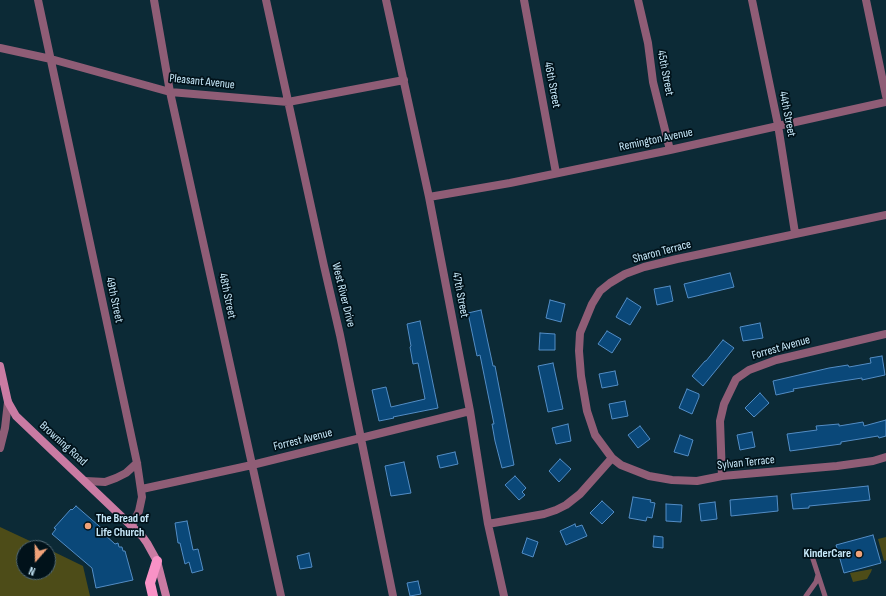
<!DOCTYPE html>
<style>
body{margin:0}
#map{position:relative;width:886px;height:596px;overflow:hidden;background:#0c2a36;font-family:"Sofia Sans Condensed",sans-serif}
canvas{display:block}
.north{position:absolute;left:16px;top:540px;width:40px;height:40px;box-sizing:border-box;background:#01121a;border:1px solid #516874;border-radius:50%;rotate:200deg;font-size:11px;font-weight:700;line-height:16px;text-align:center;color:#c8eafb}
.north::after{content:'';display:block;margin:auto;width:14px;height:18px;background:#f0a279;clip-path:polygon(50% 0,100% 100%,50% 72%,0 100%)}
</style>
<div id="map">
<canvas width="886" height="596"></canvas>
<div class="north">N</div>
</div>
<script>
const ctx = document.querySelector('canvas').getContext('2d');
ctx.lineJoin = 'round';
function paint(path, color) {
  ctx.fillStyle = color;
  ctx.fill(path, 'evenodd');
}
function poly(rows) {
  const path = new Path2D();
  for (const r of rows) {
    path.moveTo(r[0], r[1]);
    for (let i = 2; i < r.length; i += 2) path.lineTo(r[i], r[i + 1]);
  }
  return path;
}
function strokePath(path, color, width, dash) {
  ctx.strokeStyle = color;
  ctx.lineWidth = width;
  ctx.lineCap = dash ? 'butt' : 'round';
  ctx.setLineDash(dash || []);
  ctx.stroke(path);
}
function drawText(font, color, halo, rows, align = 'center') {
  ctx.font = font + ' "Sofia Sans Condensed",sans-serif';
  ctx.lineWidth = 3.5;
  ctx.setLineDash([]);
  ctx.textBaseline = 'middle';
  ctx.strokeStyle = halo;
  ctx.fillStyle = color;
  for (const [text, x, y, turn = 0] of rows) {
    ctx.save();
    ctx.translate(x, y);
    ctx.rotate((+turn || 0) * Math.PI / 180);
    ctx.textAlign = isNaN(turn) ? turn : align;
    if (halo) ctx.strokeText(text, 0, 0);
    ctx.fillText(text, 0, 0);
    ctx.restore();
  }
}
paint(poly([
 [0,527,45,548,24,548,24,572,48,572,48,549,83,566,90,596,0,596],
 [886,537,886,560,884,561,878,539],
 [872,569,871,572,867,579,853,582,850,573]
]), '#4d4c18');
const building = poly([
 [730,273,734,287,688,298,684,284,730,273],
 [670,286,673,301,657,305,654,289,670,286],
 [627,298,641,307,630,325,616,317,627,298],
 [550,300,565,304,561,322,546,318,550,300],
 [481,310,493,366,495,366,514,465,502,468,495,441,492,424,494,424,480,355,477,356,468,313,481,310],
 [420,321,438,408,393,417,394,418,379,421,372,390,386,387,391,407,425,399,418,363,413,364,410,347,411,346,407,324,420,321],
 [760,323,763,338,743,341,740,327,760,323],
 [607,331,621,339,612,353,598,344,607,331],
 [540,333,555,334,555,350,539,350,540,333],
 [723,340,734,348,703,386,692,376,705,361,706,361,723,340],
 [882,356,885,375,862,380,862,378,823,384,793,389,794,391,776,395,773,381,829,368,848,365,849,367,871,363,870,358,882,356],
 [553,363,563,409,548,412,538,366,553,363],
 [615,371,618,385,602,388,599,374,615,371],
 [687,389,699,394,699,397,692,414,679,408,687,389],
 [760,393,769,403,754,417,745,408,760,393],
 [625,401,628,416,612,419,609,404,625,401],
 [886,420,886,436,879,438,878,436,841,442,841,444,790,451,787,434,817,430,816,426,839,424,839,426,863,422,864,426,886,420],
 [568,424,571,441,556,444,552,428,568,424],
 [640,426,650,439,638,448,628,435,640,426],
 [752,432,755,447,740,450,737,435,752,432],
 [680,435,693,440,688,456,674,452,680,435],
 [455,452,458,464,440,468,437,456,455,452],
 [560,459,571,469,559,482,549,471,560,459],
 [404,462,411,493,391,496,385,466,404,462],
 [515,476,526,488,522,492,525,495,519,500,505,485,515,476],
 [868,486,870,500,809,506,809,508,793,509,791,494,868,486],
 [777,496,778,511,731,516,730,500,777,496],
 [633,497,651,500,650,502,655,503,652,518,647,517,646,521,629,518,633,497],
 [602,501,614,512,602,524,590,513,602,501],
 [715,502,717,519,701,521,699,504,715,502],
 [666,504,682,505,681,522,666,521,666,504],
 [76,506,106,532,104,534,115,544,118,543,119,547,122,547,123,551,125,551,133,580,96,588,92,568,52,534,56,529,54,528,71,509,72,510,76,506],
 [187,521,193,550,198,549,203,570,192,573,189,562,185,564,180,543,178,543,175,523,187,521],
 [575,524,576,527,582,525,587,536,566,545,560,531,575,524],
 [873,535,881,563,844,573,836,545,873,535],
 [654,536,663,537,663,548,653,547,654,536],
 [527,538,538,542,533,557,522,553,527,538],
 [309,553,312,567,300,569,297,556,309,553],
 [418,581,421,594,410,596,407,583,418,581]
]);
paint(building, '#0a4879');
strokePath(building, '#538dc5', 1);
strokePath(poly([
 [811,553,825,596],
 [806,596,816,582,818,575]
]), '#8f5d76', 5);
strokePath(poly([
 [38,0,137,463,142,497,139,511,132,526],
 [154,0,170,92,281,596],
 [266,0,324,266,340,335,393,596],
 [386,0,429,197,470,411,488,524,504,596],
 [524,0,556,173],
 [638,0,648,43,653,82,670,150],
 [752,0,778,125,795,233],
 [866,0,886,96],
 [0,48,51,59,170,92,288,102,404,80],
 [429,197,510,183,670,150,886,102],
 [886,215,677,259,644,267,625,274,610,283,600,291,592,304,580,333,579,351,581,376,587,411,595,435,612,458,621,465,649,476,672,480,697,481,722,476,837,466,873,461,886,457],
 [722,476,720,421,724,404,736,379,749,370,776,360,886,334],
 [86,481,105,482,116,478,126,473,137,463],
 [142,489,252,465,470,411],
 [488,524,544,514,556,510,566,505,580,494,612,458]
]), '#8f5d76', 8);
strokePath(poly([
 [0,448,5,428,8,402]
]), '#8f5d76', 8);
strokePath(poly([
 [0,366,8,402,16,416,142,536,147,543,157,561,166,596]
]), '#ca7ba3', 8);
strokePath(poly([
 [153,596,150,583,157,561]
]), '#f992c6', 10);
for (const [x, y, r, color] of [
 [88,526,4,"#f0a279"],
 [859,554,4,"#f0a279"]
]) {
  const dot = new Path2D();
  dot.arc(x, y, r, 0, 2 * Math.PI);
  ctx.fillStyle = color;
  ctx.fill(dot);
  strokePath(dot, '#01121a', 1.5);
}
drawText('12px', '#c8eafb', '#01121a', [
 ["45th Street",665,73,79],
 ["Pleasant Avenue",202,82,6],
 ["46th Street",552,85,79],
 ["44th Street",787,114,79],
 ["Remington Avenue",656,140,-12],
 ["Sharon Terrace",662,252,-15],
 ["West River Drive",343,295,76],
 ["47th Street",460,295,79],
 ["48th Street",227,296,78],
 ["49th Street",114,300,78],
 ["Forrest Avenue",781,348,-16],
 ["Forrest Avenue",303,440,-14],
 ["Browning Road",63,444,42],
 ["Sylvan Terrace",746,463,-6]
]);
drawText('bold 12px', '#c8eafb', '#01121a', [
 ["The Bread of",96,519],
 ["Life Church",96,533],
 ["KinderCare",851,554,"right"]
], 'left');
</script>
